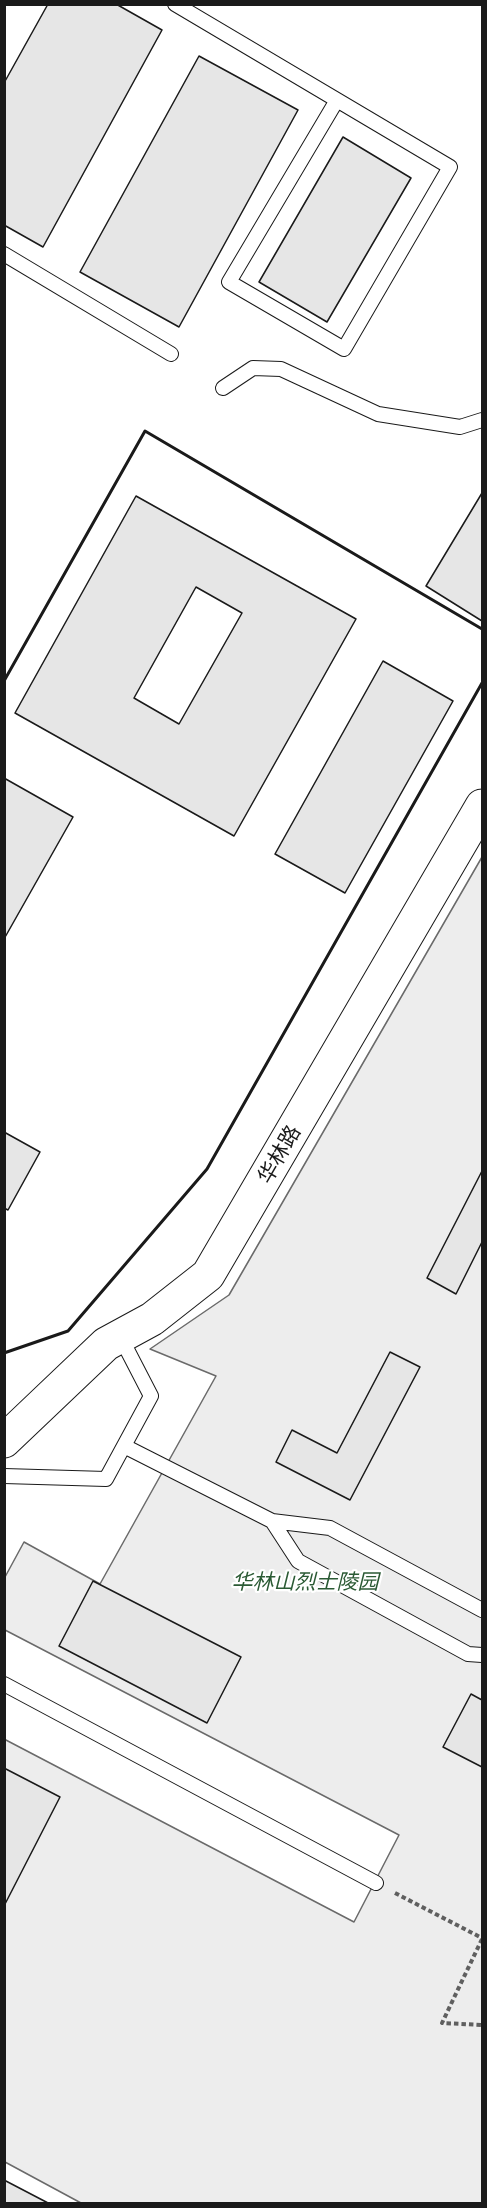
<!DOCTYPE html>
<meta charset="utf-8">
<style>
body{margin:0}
#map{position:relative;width:487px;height:2208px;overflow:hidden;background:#fff;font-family:"Libre Baskerville",serif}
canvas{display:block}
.frame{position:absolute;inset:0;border:6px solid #1a1a1a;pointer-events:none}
</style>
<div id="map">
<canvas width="487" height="2208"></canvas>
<div class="frame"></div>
</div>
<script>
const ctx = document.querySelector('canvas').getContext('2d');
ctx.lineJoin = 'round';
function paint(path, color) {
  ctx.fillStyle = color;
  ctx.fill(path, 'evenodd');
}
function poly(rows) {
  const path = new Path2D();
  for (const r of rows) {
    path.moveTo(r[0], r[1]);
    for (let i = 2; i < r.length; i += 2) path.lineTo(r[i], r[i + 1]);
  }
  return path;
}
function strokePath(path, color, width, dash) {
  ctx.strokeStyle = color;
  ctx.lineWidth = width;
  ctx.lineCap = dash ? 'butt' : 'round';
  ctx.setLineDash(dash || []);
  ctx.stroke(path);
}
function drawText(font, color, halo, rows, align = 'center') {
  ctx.font = font + ' "Libre Baskerville","Noto Sans SC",serif';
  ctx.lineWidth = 4.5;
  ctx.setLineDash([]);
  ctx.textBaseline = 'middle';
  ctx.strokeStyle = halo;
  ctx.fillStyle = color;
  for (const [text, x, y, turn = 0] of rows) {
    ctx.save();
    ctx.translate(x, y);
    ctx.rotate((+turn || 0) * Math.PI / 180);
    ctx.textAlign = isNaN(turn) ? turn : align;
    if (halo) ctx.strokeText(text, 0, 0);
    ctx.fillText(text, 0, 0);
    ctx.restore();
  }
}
const built = poly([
 [482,857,482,2203,81,2203,5,2162,4,1739,354,1922,399,1835,5,1630,5,1577,24,1542,100,1584,216,1376,150,1349,229,1295,482,857]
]);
paint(built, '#ededed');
strokePath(built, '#6a6a6a', 1.5);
const building = poly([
 [48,4,116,4,162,30,43,247,4,225,4,83,48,4],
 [199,56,298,110,179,327,80,272,199,56],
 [343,137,411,178,327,322,259,282,343,137],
 [482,493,482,621,426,586,482,493],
 [136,496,356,619,234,836,15,713,136,496],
 [196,587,242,613,179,724,134,698,196,587],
 [383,661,453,701,345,893,275,854,383,661],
 [4,778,73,817,4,939,4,778],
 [4,1132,40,1152,8,1210,4,1208,4,1132],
 [482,1171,482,1242,456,1294,427,1278,482,1171],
 [390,1352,420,1367,350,1500,276,1462,292,1430,337,1453,390,1352],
 [93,1581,241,1657,207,1723,59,1646,93,1581],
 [471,1694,482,1700,482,1767,443,1747,471,1694],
 [4,1768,60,1797,4,1906,4,1768],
 [4,2180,50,2204,4,2204,4,2180]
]);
paint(building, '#e6e6e6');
strokePath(building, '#1a1a1a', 1.5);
const service = poly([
 [175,4,450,167,344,349,229,282,337,100],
 [4,254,171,354],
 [223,388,253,368,281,369,378,414,460,427,482,420],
 [124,1446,272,1521,330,1528,482,1610],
 [4,1476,106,1479,151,1396,120,1336],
 [272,1521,298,1561,468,1654,482,1655],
 [4,1684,376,1883]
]);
const tertiary = poly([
 [4,1441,106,1344,152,1319,208,1275,482,806]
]);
strokePath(service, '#1a1a1a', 16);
strokePath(tertiary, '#1a1a1a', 35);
strokePath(poly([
 [395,1893,482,1938],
 [482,1939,442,2023,482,2025]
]), '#5f5f5f', 4, [4.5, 3]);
strokePath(service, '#fff', 14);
strokePath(tertiary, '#fff', 33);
strokePath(poly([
 [4,681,145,431,482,629],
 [4,1353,68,1331,207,1169,482,683]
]), '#1a1a1a', 3);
drawText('21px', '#1a1a1a', '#fff', [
 ["华林路",280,1155,-60]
]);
drawText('italic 21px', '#2b5a34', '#fff', [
 ["华林山烈士陵园",305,1583]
]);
</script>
